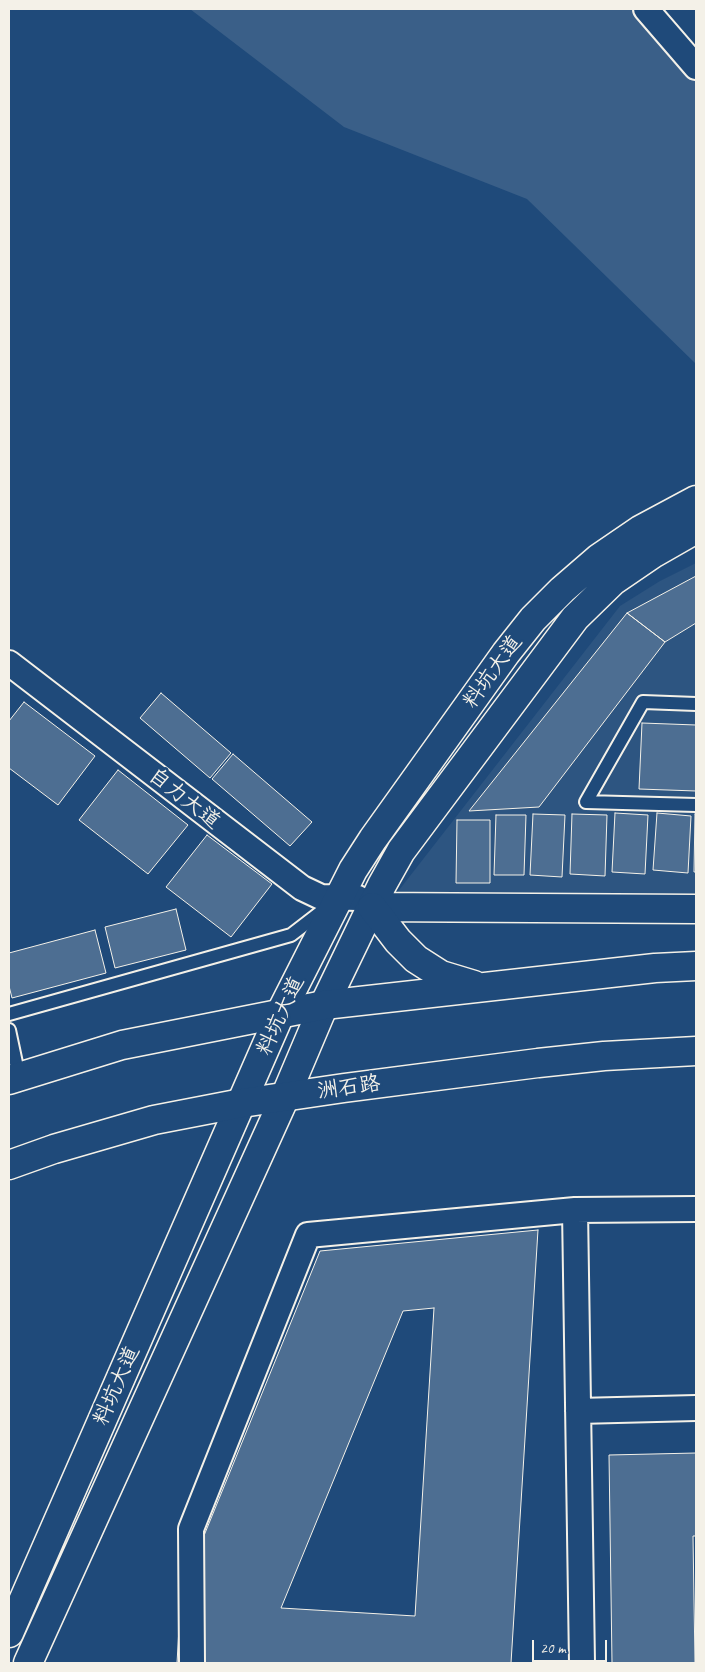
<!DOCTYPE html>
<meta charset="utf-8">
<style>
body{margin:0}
#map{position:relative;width:705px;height:1672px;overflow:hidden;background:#1f4a7a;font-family:Caveat,sans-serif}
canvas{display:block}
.frame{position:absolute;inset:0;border:10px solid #f4f1e8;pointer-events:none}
.scale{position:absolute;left:532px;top:1640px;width:75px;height:22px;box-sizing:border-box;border:2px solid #f4f1e8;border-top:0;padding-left:6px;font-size:15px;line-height:18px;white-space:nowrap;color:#f4f1e8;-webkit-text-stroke:4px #1f4a7a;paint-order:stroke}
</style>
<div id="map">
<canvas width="705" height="1672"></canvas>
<div class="frame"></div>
<div class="scale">20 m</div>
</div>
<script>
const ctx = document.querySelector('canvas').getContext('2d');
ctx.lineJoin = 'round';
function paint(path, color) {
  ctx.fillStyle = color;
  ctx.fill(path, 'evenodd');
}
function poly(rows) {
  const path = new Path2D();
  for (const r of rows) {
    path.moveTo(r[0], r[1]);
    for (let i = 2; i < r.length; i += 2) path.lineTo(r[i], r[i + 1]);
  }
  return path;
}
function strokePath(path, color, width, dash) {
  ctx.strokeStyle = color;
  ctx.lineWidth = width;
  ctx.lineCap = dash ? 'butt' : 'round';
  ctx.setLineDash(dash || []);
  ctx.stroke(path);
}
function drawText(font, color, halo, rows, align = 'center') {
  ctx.font = font + ' Caveat,"LXGW WenKai TC",sans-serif';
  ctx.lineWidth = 5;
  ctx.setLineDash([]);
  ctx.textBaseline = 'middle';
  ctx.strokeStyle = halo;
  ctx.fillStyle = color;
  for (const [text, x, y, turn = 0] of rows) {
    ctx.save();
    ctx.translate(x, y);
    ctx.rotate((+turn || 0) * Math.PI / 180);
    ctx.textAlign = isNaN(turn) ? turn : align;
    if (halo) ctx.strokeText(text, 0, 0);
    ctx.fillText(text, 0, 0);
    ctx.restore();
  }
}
paint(poly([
 [696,563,696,897,396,894,620,606,660,581]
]), '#2d5581');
paint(poly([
 [190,9,633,9,696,78,696,364,527,199,344,127]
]), '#3a5f88');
const building = poly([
 [696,576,696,623,665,642,627,613,696,576],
 [627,613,665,642,539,807,469,811,627,613],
 [161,693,231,753,210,778,140,718,161,693],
 [24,702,95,756,58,805,9,768,9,721,24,702],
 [642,723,696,725,696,791,639,789,642,723],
 [233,754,312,822,290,846,212,779,233,754],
 [118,770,188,825,148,874,79,820,118,770],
 [615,813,648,815,645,874,612,872,615,813],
 [657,813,691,816,688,873,653,870,657,813],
 [533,814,565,815,562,877,530,875,533,814],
 [572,814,607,815,605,876,570,874,572,814],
 [695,814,696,814,696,872,694,872,695,814],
 [496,815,526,815,524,875,494,875,496,815],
 [457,820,490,820,490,883,456,883,457,820],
 [207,835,272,884,231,937,166,887,207,835],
 [176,909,186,950,115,968,105,927,176,909],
 [95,930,106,973,12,998,9,986,9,953,95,930],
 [538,1230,511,1663,177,1663,181,1592,320,1251,538,1230],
 [434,1308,415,1616,281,1608,403,1311,434,1308],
 [696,1453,696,1536,693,1536,695,1663,612,1663,609,1455,696,1453]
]);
paint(building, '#4d6e92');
strokePath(building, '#f4f1e8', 1);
const service = poly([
 [696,704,643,702,586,802,696,805],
 [9,1014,291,935,326,908],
 [9,1030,19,1077]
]);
const minor = poly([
 [646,9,696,67],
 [9,663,302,888,321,897,358,898,372,907],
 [575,1210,582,1663],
 [578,1411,696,1408],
 [192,1663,191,1529,308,1235,575,1210,696,1209]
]);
const tertiary = poly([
 [372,907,696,909],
 [9,1633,281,1012,353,870,373,839,506,653,533,619,562,590,599,558,640,530,696,500],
 [28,1663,285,1097,324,1005,382,885,401,851,575,618,613,581,654,553,696,529]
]);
const primary = poly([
 [372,907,398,941,416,959,441,975,474,985],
 [9,1080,122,1045,324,1005,655,968,696,966],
 [9,1165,54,1149,154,1120,242,1103,344,1088,538,1063,604,1056,696,1051]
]);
strokePath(service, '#f4f1e8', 16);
strokePath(minor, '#f4f1e8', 28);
strokePath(tertiary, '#f4f1e8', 31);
strokePath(primary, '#f4f1e8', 31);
strokePath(service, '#1f4a7a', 12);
strokePath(minor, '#1f4a7a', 24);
strokePath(tertiary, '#1f4a7a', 28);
strokePath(primary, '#1f4a7a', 28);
drawText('21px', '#f4f1e8', '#1f4a7a', [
 ["料坑大道",493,672,-54],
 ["自力大道",184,799,38],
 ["料坑大道",281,1016,-65],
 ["洲石路",349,1088,-8],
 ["料坑大道",117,1386,-66]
]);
</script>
